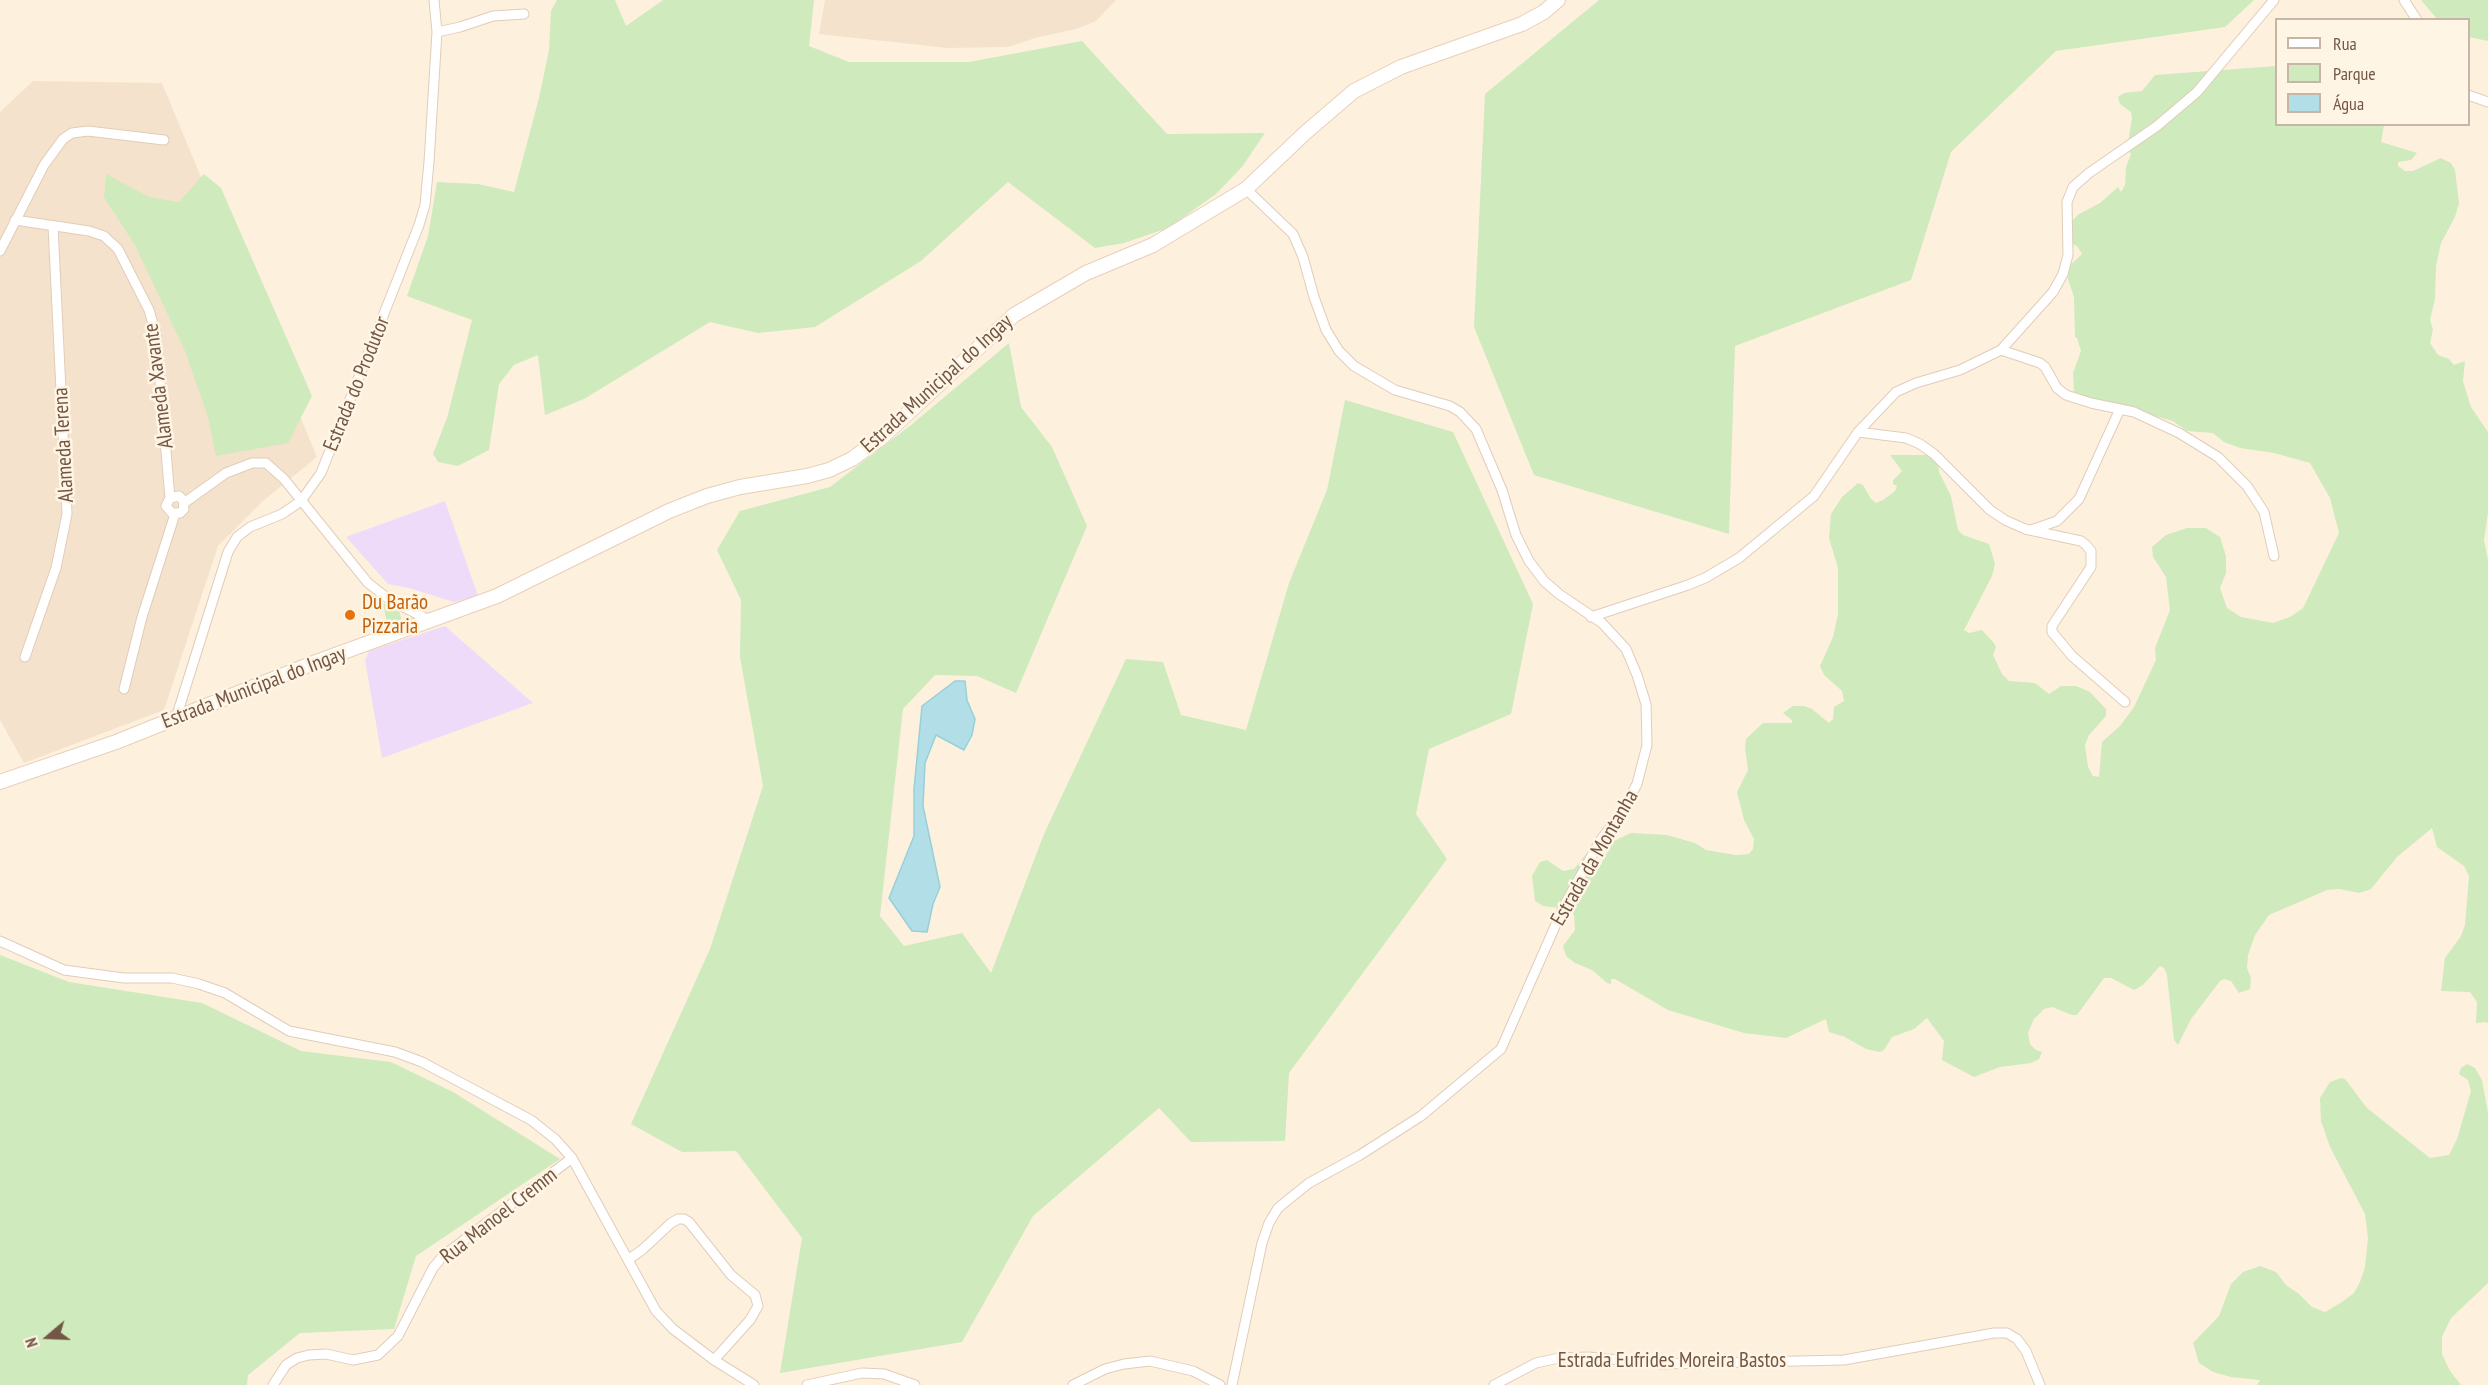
<!DOCTYPE html>
<meta charset="utf-8">
<style>
body{margin:0}
#map{position:relative;width:2488px;height:1385px;overflow:hidden;background:#fdf1de;font-family:"PT Sans Narrow",sans-serif}
canvas{display:block}
.legend{position:absolute;left:2275px;top:18px;width:195px;height:108px;box-sizing:border-box;background:#fff5e5;border:2px solid #c7b5a5;margin:0;padding:8px 10px;list-style:none;font-size:18px;color:#735645}
.legend li{display:flex;align-items:center;gap:12px;height:30px}
.legend b{width:30px;border:2px solid #c7b5a5}
.north{position:absolute;left:18px;top:1307px;width:60px;height:60px;-webkit-text-stroke:4px #fff5e5;paint-order:stroke;rotate:251deg;font-size:16px;font-weight:700;line-height:24px;text-align:center;color:#735645}
.north::after{content:'';display:block;margin:auto;width:21px;height:27px;background:#735645;clip-path:polygon(50% 0,100% 100%,50% 72%,0 100%)}
</style>
<div id="map">
<canvas width="2488" height="1385"></canvas>
<ul class="legend">
<li><b style="height:8px;background:#fff"></b>Rua</li>
<li><b style="height:16px;background:#cfeabc"></b>Parque</li>
<li><b style="height:16px;background:#b2dfe7"></b>Água</li>
</ul>
<div class="north">N</div>
</div>
<script>
const ctx = document.querySelector('canvas').getContext('2d');
ctx.lineJoin = 'round';
function paint(path, color) {
  ctx.fillStyle = color;
  ctx.fill(path, 'evenodd');
}
function poly(rows) {
  const path = new Path2D();
  for (const r of rows) {
    path.moveTo(r[0], r[1]);
    for (let i = 2; i < r.length; i += 2) path.lineTo(r[i], r[i + 1]);
  }
  return path;
}
function strokePath(path, color, width, dash) {
  ctx.strokeStyle = color;
  ctx.lineWidth = width;
  ctx.lineCap = dash ? 'butt' : 'round';
  ctx.setLineDash(dash || []);
  ctx.stroke(path);
}
function drawText(font, color, halo, rows, align = 'center') {
  ctx.font = font + ' "PT Sans Narrow",sans-serif';
  ctx.lineWidth = 5;
  ctx.setLineDash([]);
  ctx.textBaseline = 'middle';
  ctx.strokeStyle = halo;
  ctx.fillStyle = color;
  for (const [text, x, y, turn = 0] of rows) {
    ctx.save();
    ctx.translate(x, y);
    ctx.rotate((+turn || 0) * Math.PI / 180);
    ctx.textAlign = isNaN(turn) ? turn : align;
    if (halo) ctx.strokeText(text, 0, 0);
    ctx.fillText(text, 0, 0);
    ctx.restore();
  }
}
paint(poly([
 [825,0,1116,0,1096,21,1076,29,1035,38,1008,47,947,48,819,34],
 [33,81,162,83,317,457,263,501,218,546,164,710,24,763,0,720,0,112]
]), '#f5e2cc');
paint(poly([
 [445,501,478,596,454,602,409,588,388,584,346,537],
 [445,626,533,703,382,758,365,660,369,651]
]), '#eedbf9');
paint(poly([
 [557,0,615,0,626,26,663,0,814,0,809,46,849,62,969,62,1082,41,1167,134,1265,133,1242,167,1216,194,1168,228,1124,243,1095,248,1008,182,921,261,815,327,758,333,710,322,584,399,545,415,538,355,514,365,499,384,489,450,458,466,438,462,433,454,447,418,472,320,407,296,428,236,437,182,478,184,514,192,539,98,549,50,551,11],
 [1599,0,2254,0,2225,27,2056,51,1951,152,1911,280,1735,346,1729,534,1534,475,1474,327,1485,94],
 [2421,0,2488,0,2488,41,2469,37,2468,20,2437,19],
 [2276,66,2276,124,2384,125,2381,142,2417,153,2411,160,2398,162,2398,166,2405,171,2413,171,2441,158,2451,163,2455,170,2459,203,2455,217,2441,243,2436,266,2435,299,2430,320,2433,329,2430,343,2438,355,2449,359,2454,365,2465,361,2463,381,2471,407,2488,432,2488,512,2484,540,2488,560,2488,1024,2487,1022,2476,1023,2477,1002,2470,992,2441,991,2445,958,2461,936,2465,925,2469,876,2464,866,2437,847,2432,828,2397,857,2371,889,2359,893,2339,889,2327,890,2269,915,2255,935,2248,955,2247,968,2251,978,2250,989,2239,993,2231,981,2224,979,2220,981,2191,1019,2178,1045,2174,1040,2167,975,2164,968,2160,966,2143,985,2134,990,2111,978,2104,978,2077,1015,2072,1015,2052,1007,2044,1009,2034,1019,2028,1033,2030,1044,2036,1050,2042,1052,2039,1059,2031,1063,2000,1067,1974,1077,1942,1060,1944,1041,1927,1018,1914,1029,1892,1037,1884,1050,1880,1052,1866,1049,1845,1037,1829,1032,1826,1019,1786,1038,1744,1033,1668,1010,1615,979,1611,979,1611,984,1607,983,1592,970,1575,963,1566,956,1563,946,1575,930,1574,915,1569,909,1543,906,1535,901,1532,876,1540,862,1547,860,1563,871,1574,869,1614,820,1592,868,1591,876,1602,862,1614,841,1631,833,1667,835,1695,843,1706,850,1736,855,1749,854,1753,849,1754,839,1744,820,1737,792,1748,770,1745,747,1746,739,1763,723,1792,723,1792,720,1783,713,1793,706,1804,706,1812,709,1829,723,1833,719,1834,707,1844,701,1842,691,1824,675,1820,666,1833,637,1838,614,1838,568,1829,538,1831,514,1842,497,1858,483,1863,485,1871,499,1876,503,1883,500,1895,491,1897,486,1893,484,1893,480,1902,471,1890,455,1928,455,1938,457,1939,472,1951,496,1958,530,1963,535,1989,544,1995,564,1992,576,1964,630,1969,633,1982,630,1994,643,1996,647,1993,655,2002,674,2009,681,2035,683,2049,694,2061,686,2076,686,2090,692,2106,709,2106,716,2089,735,2085,745,2088,767,2093,776,2099,777,2102,742,2120,726,2134,707,2156,660,2155,648,2170,610,2166,577,2153,557,2152,547,2166,535,2187,528,2206,528,2220,537,2226,556,2226,573,2220,588,2227,608,2241,617,2273,623,2290,617,2303,608,2339,533,2330,498,2310,463,2274,453,2240,448,2224,442,2213,433,2187,431,2173,421,2152,415,2132,414,2074,393,2073,373,2081,351,2077,338,2075,337,2074,297,2065,270,2082,254,2077,246,2070,243,2071,222,2079,214,2100,203,2118,187,2121,192,2125,185,2126,167,2131,154,2127,149,2132,118,2131,112,2120,104,2118,97,2124,93,2142,91,2155,75],
 [106,174,149,197,179,202,204,174,221,188,312,396,288,443,216,456,208,417,185,351,135,245,104,197],
 [1009,343,1021,407,1052,447,1087,526,1016,693,977,676,935,675,903,709,880,916,904,946,962,933,991,973,1044,834,1126,659,1163,662,1181,715,1246,730,1289,583,1327,490,1345,400,1453,432,1533,604,1511,714,1429,749,1416,814,1447,859,1289,1073,1285,1141,1191,1142,1159,1108,1033,1216,962,1342,780,1373,802,1238,736,1151,682,1152,631,1124,710,949,763,786,740,657,741,600,717,550,740,511,830,487,911,425],
 [383,603,399,610,403,626,392,630,387,624],
 [0,955,69,982,202,1003,301,1051,391,1062,453,1092,560,1159,416,1256,394,1329,300,1333,248,1375,247,1385,0,1385],
 [2467,1064,2475,1068,2482,1080,2488,1113,2488,1283,2451,1318,2442,1337,2442,1354,2450,1371,2461,1385,2257,1385,2260,1380,2231,1377,2213,1372,2199,1363,2193,1343,2219,1316,2231,1284,2243,1272,2260,1266,2276,1272,2286,1285,2299,1294,2312,1307,2325,1312,2342,1302,2354,1293,2360,1282,2365,1267,2368,1238,2365,1214,2330,1147,2321,1121,2320,1098,2330,1082,2341,1078,2345,1079,2367,1108,2430,1158,2449,1155,2457,1139,2471,1091,2468,1080,2459,1074,2461,1068]
]), '#cfeabc');
const water = poly([
 [955,681,965,681,967,700,975,719,972,735,964,750,936,735,925,763,923,806,940,887,933,904,927,932,912,931,889,898,914,836,914,789,922,706,955,681]
]);
paint(water, '#b2dfe7');
strokePath(water, '#98cfd9', 1.5);
const street = poly([
 [2404,0,2417,20],
 [437,32,460,27,493,16,524,14],
 [2468,95,2488,102],
 [15,220,89,231,104,236,118,249,149,310,156,334,170,498,166,506,172,513,180,513,184,509,183,500,179,496,170,498],
 [0,251,44,165,63,139,72,133,88,131,164,140],
 [2001,350,2040,363,2045,367,2057,388,2066,395,2091,403,2134,412,2179,433,2218,457,2247,486,2264,512,2274,556],
 [1858,432,1906,438,1920,444,1934,454,1990,510,2005,520,2025,529,2081,541,2086,545,2091,551,2091,567,2052,626,2052,632,2072,656,2125,702],
 [184,503,226,473,252,463,266,463,284,479,368,583,390,600,431,621],
 [2031,530,2057,521,2079,499,2120,409],
 [1591,617,1688,585,1705,578,1739,558,1814,496,1858,432,1896,392,1916,383,1960,370,2001,350,2053,292,2063,274,2068,255,2067,202,2073,187,2089,173,2157,126,2197,92,2274,0],
 [25,657,56,568,67,514,53,226],
 [124,689,142,617,175,514],
 [176,718,228,552,237,537,250,527,282,514,301,501,321,473,419,225,425,205,429,162,437,32,434,0],
 [0,941,64,970,124,978,172,978,199,984,225,993,289,1031,395,1052,422,1062,531,1120,555,1139,572,1158,656,1311,673,1329,714,1360,754,1385],
 [629,1259,642,1250,671,1223,678,1219,684,1219,689,1222,731,1275,755,1295,758,1306,750,1320,714,1360],
 [273,1385,286,1365,297,1358,309,1355,326,1354,353,1360,378,1355,398,1336,433,1268,443,1256,572,1158],
 [807,1385,862,1373,884,1374,915,1385],
 [1073,1385,1105,1369,1124,1364,1150,1361,1193,1371,1220,1385],
 [1232,1385,1262,1243,1269,1223,1278,1208,1309,1183,1360,1155,1421,1116,1501,1049,1564,906,1600,841,1621,813,1637,784,1647,745,1646,704,1637,675,1626,649,1602,623,1559,594,1544,581,1529,561,1516,535,1502,490,1476,429,1460,412,1450,406,1395,390,1354,366,1339,351,1326,330,1314,297,1303,257,1293,234,1246,189],
 [1494,1385,1536,1363,1559,1358,1588,1357,1661,1364,1844,1360,1994,1333,2007,1333,2017,1339,2026,1351,2040,1385]
]);
const secondary = poly([
 [0,782,116,742,316,662,497,596,669,511,707,496,740,487,807,476,829,470,852,459,881,438,1014,315,1086,273,1153,245,1246,189,1305,133,1354,91,1401,67,1522,24,1544,12,1558,0]
]);
strokePath(street, '#e1ccba', 11);
strokePath(secondary, '#e8cfb9', 16);
strokePath(street, '#fff', 9);
strokePath(secondary, '#fff', 14);
for (const [x, y, r, color] of [
 [350,615,6,"#e8710a"]
]) {
  const dot = new Path2D();
  dot.arc(x, y, r, 0, 2 * Math.PI);
  ctx.fillStyle = color;
  ctx.fill(dot);
  strokePath(dot, '#fff5e5', 2);
}
drawText('21px', '#735645', '#fff5e5', [
 ["Estrada do Produtor",357,384,-68],
 ["Estrada Municipal do Ingay",937,384,-42],
 ["Alameda Xavante",159,386,-97],
 ["Alameda Terena",64,445,-93],
 ["Estrada Municipal do Ingay",254,688,-21],
 ["Estrada da Montanha",1595,858,-60],
 ["Rua Manoel Cremm",499,1216,-38],
 ["Estrada Eufrides Moreira Bastos",1672,1361]
]);
drawText('21px', '#c56008', '#fff5e5', [
 ["Du Barão",362,603],
 ["Pizzaria",362,627]
], 'left');
</script>
